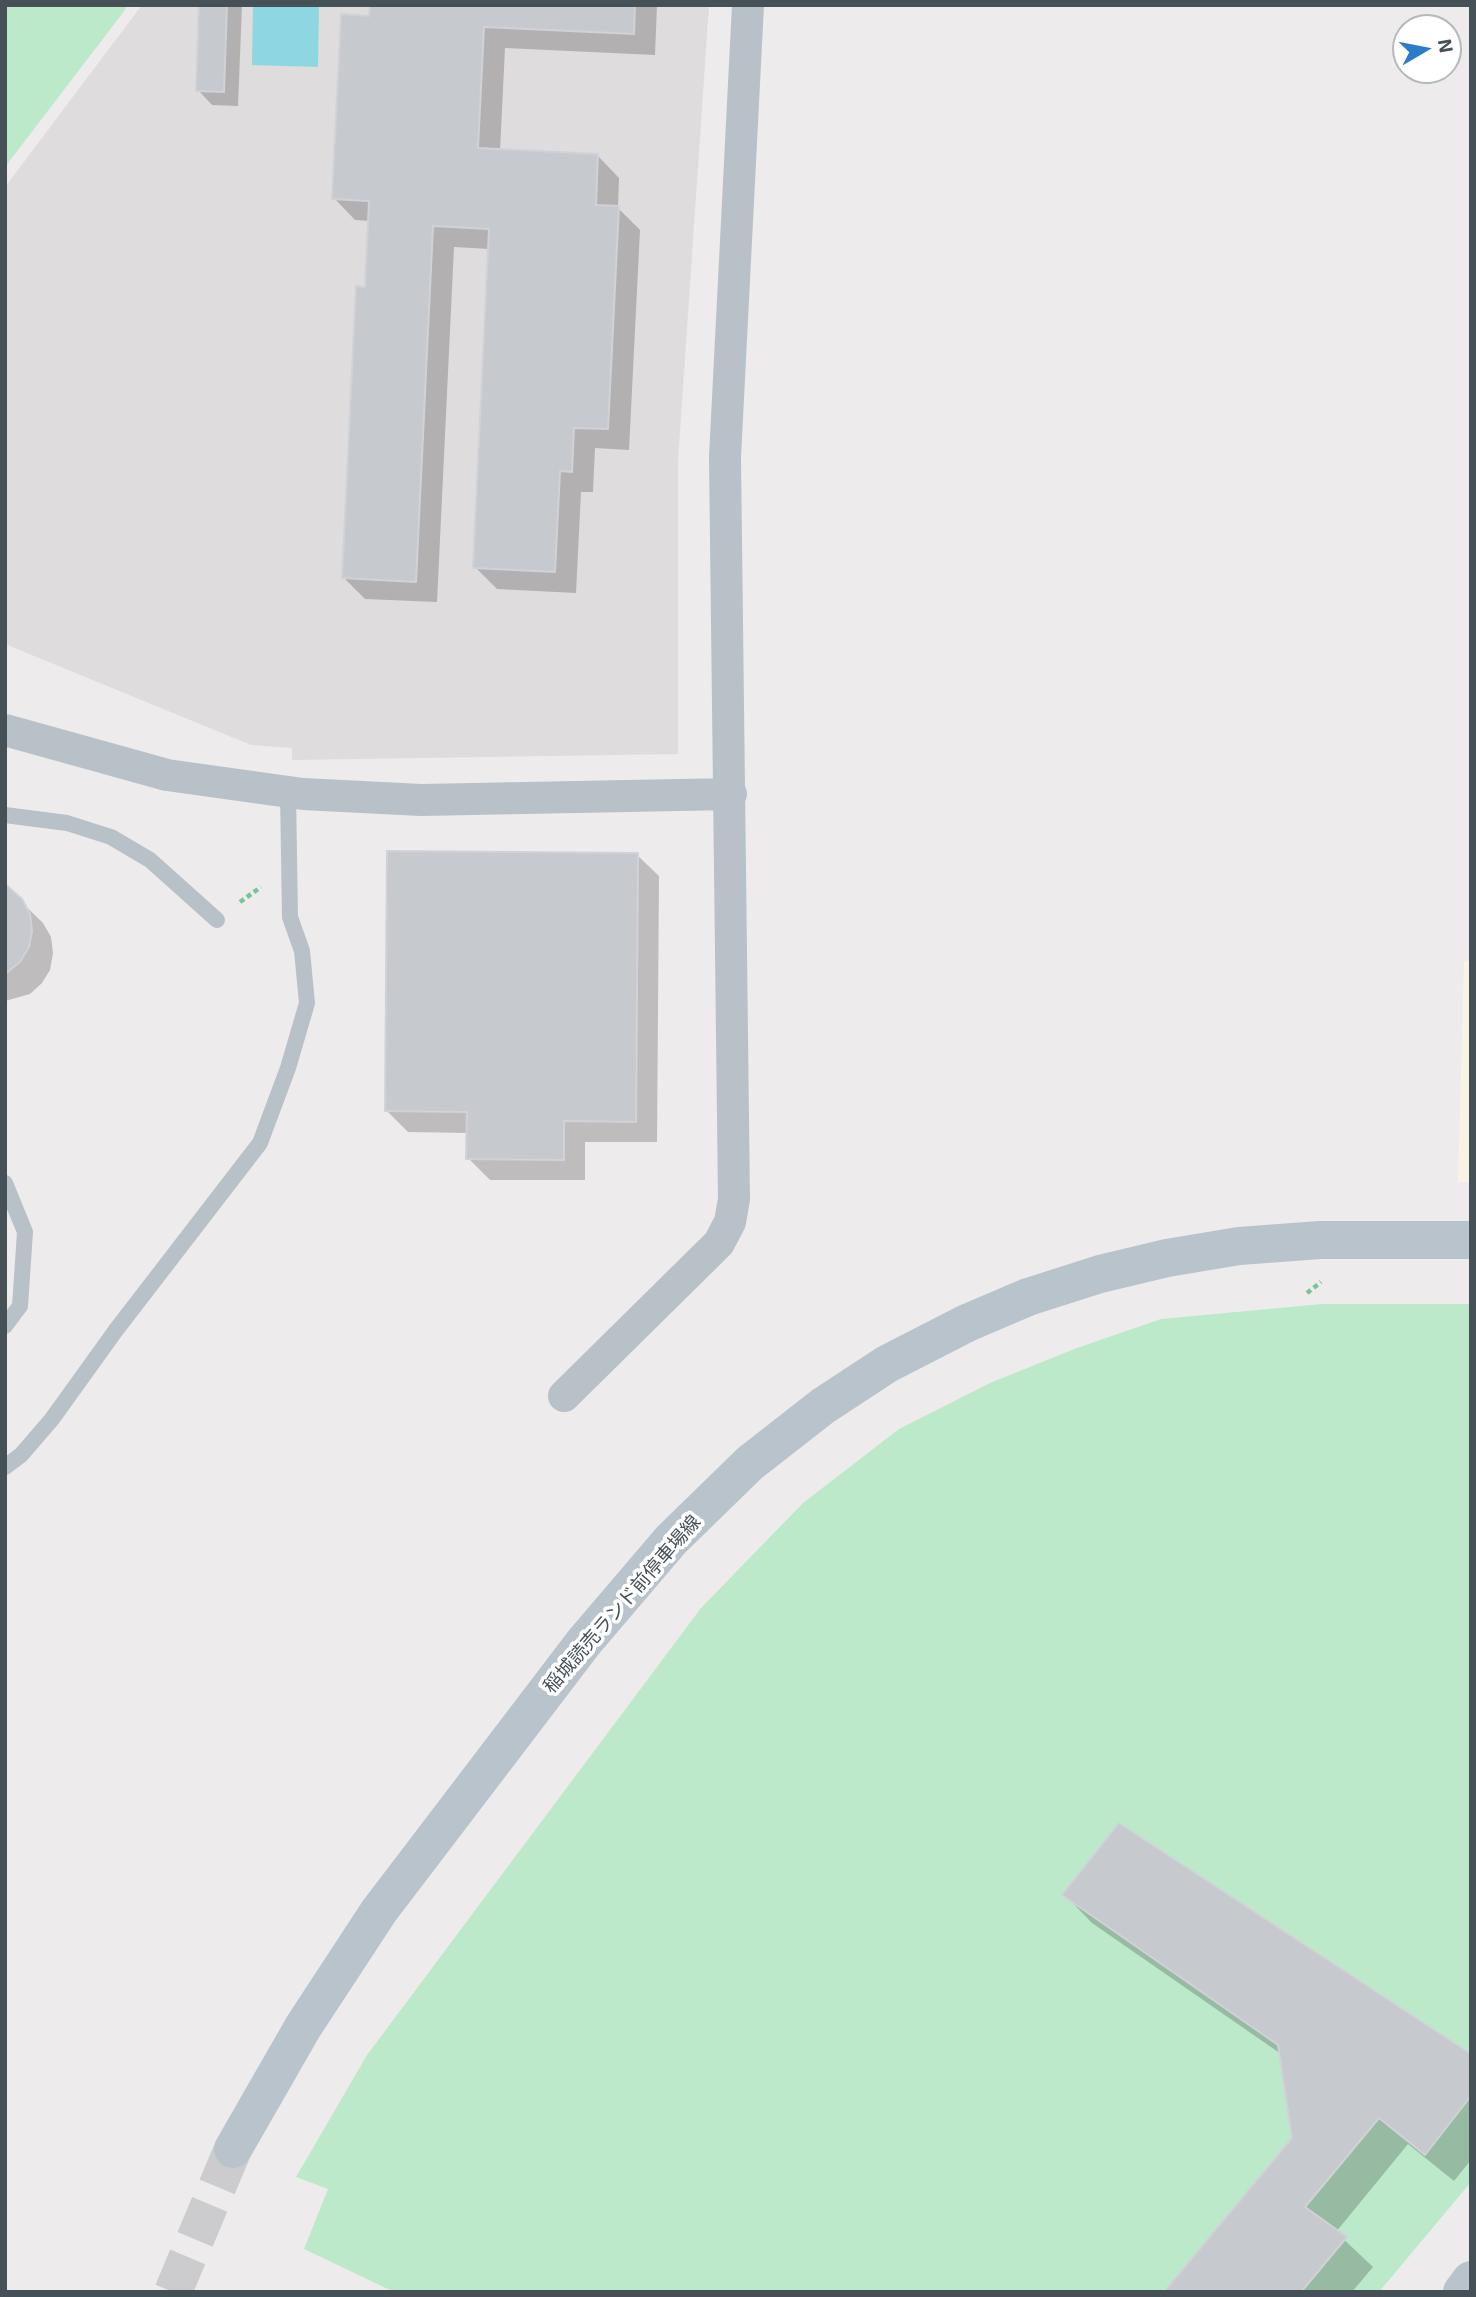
<!DOCTYPE html>
<meta charset="utf-8">
<style>
body{margin:0}
#map{position:relative;width:1476px;height:2297px;overflow:hidden;background:#eeebec;font-family:"Exo 2",sans-serif}
canvas{display:block}
.frame{position:absolute;inset:0;border:7px solid #465057;pointer-events:none}
.north{position:absolute;left:1392px;top:14px;width:70px;height:70px;box-sizing:border-box;background:#fff;border:2px solid #b5b9bc;border-radius:50%;rotate:80deg;font-size:19px;font-weight:700;line-height:28px;text-align:center;color:#465057}
.north::after{content:'';display:block;margin:auto;width:24px;height:32px;background:#2a7bca;clip-path:polygon(50% 0,100% 100%,50% 72%,0 100%)}
</style>
<div id="map">
<canvas width="1476" height="2297"></canvas>
<div class="frame"></div>
<div class="north">N</div>
</div>
<script>
const ctx = document.querySelector('canvas').getContext('2d');
ctx.lineJoin = 'round';
function paint(path, color) {
  ctx.fillStyle = color;
  ctx.fill(path, 'evenodd');
}
function poly(rows) {
  const path = new Path2D();
  for (const r of rows) {
    path.moveTo(r[0], r[1]);
    for (let i = 2; i < r.length; i += 2) path.lineTo(r[i], r[i + 1]);
  }
  return path;
}
function strokePath(path, color, width, dash) {
  ctx.strokeStyle = color;
  ctx.lineWidth = width;
  ctx.lineCap = dash ? 'butt' : 'round';
  ctx.setLineDash(dash || []);
  ctx.stroke(path);
}
function drawText(font, color, halo, rows, align = 'center') {
  ctx.font = font + ' "Exo 2","Noto Sans JP",sans-serif';
  ctx.lineWidth = 7;
  ctx.setLineDash([]);
  ctx.textBaseline = 'middle';
  ctx.strokeStyle = halo;
  ctx.fillStyle = color;
  for (const [text, x, y, turn = 0] of rows) {
    ctx.save();
    ctx.translate(x, y);
    ctx.rotate((+turn || 0) * Math.PI / 180);
    ctx.textAlign = isNaN(turn) ? turn : align;
    if (halo) ctx.strokeText(text, 0, 0);
    ctx.fillText(text, 0, 0);
    ctx.restore();
  }
}
paint(poly([
 [1464,961,1471,961,1471,1182,1458,1182]
]), '#f9f2e5');
paint(poly([
 [142,5,709,5,678,461,678,754,292,760,292,748,251,745,5,644,5,187]
]), '#dfdcdd');
paint(poly([
 [5,5,126,5,125,10,5,167],
 [1322,1304,1471,1304,1471,2182,1379,2292,394,2292,304,2249,328,2189,296,2177,367,2055,701,1608,803,1503,899,1429,990,1383,1077,1348,1161,1319]
]), '#bde9cb');
paint(poly([
 [253,5,319,5,318,67,252,65]
]), '#8ed6e2');
paint(poly([
 [201,5,242,5,238,106,212,105,198,90],
 [371,5,657,5,655,55,505,48,500,151,598,156,619,178,618,208,640,230,629,450,595,448,593,492,581,492,576,593,497,589,475,567,490,249,454,247,437,602,365,599,344,578,370,221,355,220,334,198],
 [637,855,659,876,657,1142,585,1142,585,1180,490,1180,468,1158,468,1133,408,1132,387,1111],
 [5,886,43,923,51,937,53,953,50,970,42,983,30,994,5,1001],
 [1065,1895,1471,2058,1471,2160,1454,2181,1408,2144,1336,2232,1373,2267,1352,2292,1166,2292,1294,2139,1281,2054,1092,1923]
]), '#0003');
const building = poly([
 [199,5,227,5,224,92,196,91,199,5],
 [370,5,635,5,634,34,484,27,478,148,598,154,596,205,619,206,608,429,574,428,572,472,560,471,555,572,473,568,489,229,433,226,416,582,342,578,356,286,365,287,369,201,332,199,341,14,369,16,370,5],
 [387,851,638,853,636,1122,564,1121,564,1160,466,1159,467,1112,385,1111,387,851],
 [5,884,22,899,30,914,32,931,29,947,20,962,5,974,5,884],
 [1119,1823,1471,2054,1471,2096,1425,2155,1379,2118,1305,2207,1347,2237,1301,2292,1164,2292,1292,2138,1278,2045,1062,1895,1119,1823]
]);
paint(building, '#c6c9ce');
strokePath(building, '#d0d2d7', 2);
strokePath(poly([
 [173,2292,233,2149]
]), '#ccccce', 38, [38, 19]);
strokePath(poly([
 [240,902,261,887],
 [1307,1293,1321,1282]
]), '#78c399', 4.5, [5, 3.5]);
strokePath(poly([
 [5,815,67,823,111,837,150,860,217,920],
 [5,1183,25,1232,20,1306,5,1326],
 [5,1467,21,1455,52,1419,116,1330,260,1143,288,1068,307,1003,302,951,290,917,288,792]
]), '#b8c1c7', 16);
strokePath(poly([
 [5,730,167,775,303,794,421,800,731,794],
 [564,1396,719,1243,730,1222,734,1199,725,457,748,5]
]), '#b8c1c7', 32);
strokePath(poly([
 [233,2149,303,2027,379,1911,584,1642,671,1540,750,1463,823,1406,887,1364,967,1323,1028,1297,1100,1274,1167,1258,1239,1246,1320,1240,1471,1240],
 [1462,2292,1471,2280]
]), '#b8c3cc', 38);
drawText('19px', '#465057', '#fff', [
 ["稲城読売ランド前停車場線",622,1604,-49]
]);
</script>
